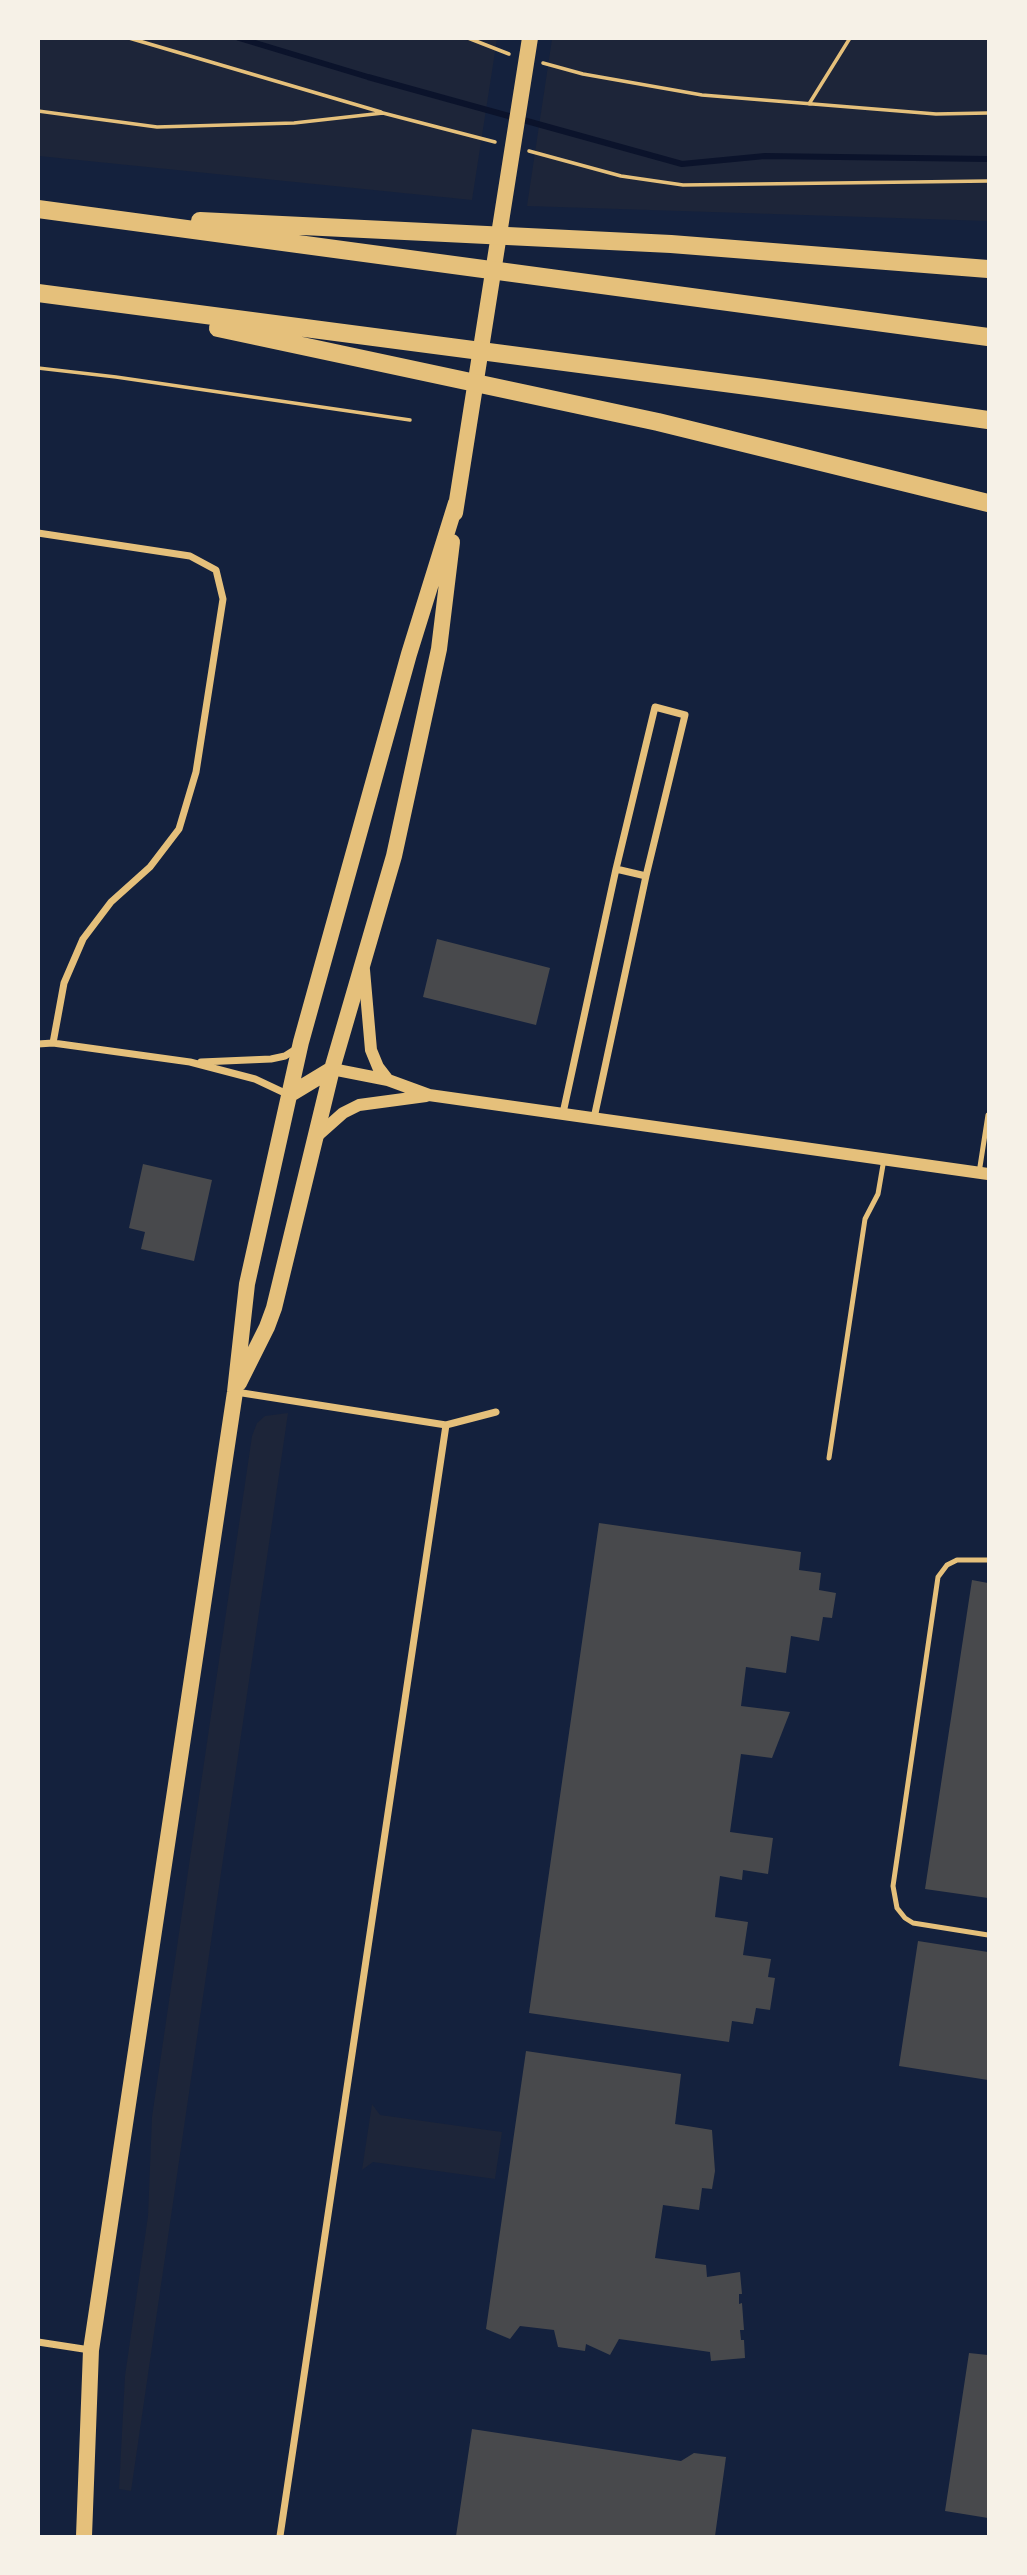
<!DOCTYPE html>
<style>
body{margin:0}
#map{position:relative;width:1027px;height:2575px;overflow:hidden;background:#14213d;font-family:"PT Sans Narrow",sans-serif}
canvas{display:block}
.frame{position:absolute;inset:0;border:40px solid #f6f1e7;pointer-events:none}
</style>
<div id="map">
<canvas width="1027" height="2575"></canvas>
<div class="frame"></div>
</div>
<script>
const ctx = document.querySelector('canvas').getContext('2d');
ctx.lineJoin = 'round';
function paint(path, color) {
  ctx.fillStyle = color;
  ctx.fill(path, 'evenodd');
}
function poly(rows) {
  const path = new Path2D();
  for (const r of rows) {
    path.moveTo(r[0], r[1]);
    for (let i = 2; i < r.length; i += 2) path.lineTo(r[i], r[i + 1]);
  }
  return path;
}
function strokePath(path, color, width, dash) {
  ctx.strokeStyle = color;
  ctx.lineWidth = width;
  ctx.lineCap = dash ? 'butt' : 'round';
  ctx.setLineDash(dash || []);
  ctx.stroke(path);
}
paint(poly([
 [39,39,497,39,472,200,39,156],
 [552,39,988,39,988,221,527,206],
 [288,1413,131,2491,119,2489,125,2376,148,2216,152,2117,252,1436,257,1423,265,1416],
 [372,2104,380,2115,502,2132,495,2179,373,2162,362,2170]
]), '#1d2539');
strokePath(poly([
 [239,38,368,77,682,164,765,156,988,159]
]), '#0b132b', 6);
paint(poly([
 [437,939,550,968,536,1025,423,997],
 [143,1164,212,1180,194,1261,141,1249,145,1232,129,1228],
 [599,1523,801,1552,799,1570,821,1573,819,1590,836,1593,832,1618,823,1617,819,1641,791,1636,786,1673,746,1667,741,1706,790,1712,772,1758,741,1754,730,1832,773,1838,768,1874,743,1870,742,1880,720,1876,715,1917,748,1922,743,1955,771,1959,768,1977,775,1978,770,2010,756,2008,753,2024,732,2021,729,2042,529,2013],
 [972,1580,988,1583,988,1898,925,1889],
 [918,1941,988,1952,988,2080,899,2066],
 [526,2051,681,2074,675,2124,712,2130,715,2171,712,2189,702,2188,699,2210,663,2205,655,2258,706,2265,707,2277,740,2272,742,2294,739,2294,739,2304,742,2303,744,2330,740,2330,741,2340,744,2340,745,2358,711,2361,710,2352,619,2339,610,2355,586,2344,585,2351,558,2347,554,2330,520,2326,510,2339,486,2329],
 [969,2353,988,2355,988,2518,945,2511],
 [472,2429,681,2461,694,2453,726,2457,715,2536,456,2536]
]), '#48494c');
strokePath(poly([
 [129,38,381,112],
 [468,38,509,54],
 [543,63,583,74,702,95,936,114,988,113],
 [809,104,850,38],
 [38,111,157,127,294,123,383,113,495,142],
 [529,151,621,176,683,185,988,181],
 [38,368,116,377,410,420]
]), '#e5c07b', 3.5);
strokePath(poly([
 [979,1173,988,1115],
 [829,1458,865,1219,878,1194,884,1159],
 [988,1560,957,1560,947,1565,938,1577,893,1886,897,1908,905,1918,913,1923,988,1935]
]), '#e5c07b', 5);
strokePath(poly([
 [38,533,190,556,216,570,223,599,196,772,179,829,150,867,111,902,83,939,64,983,53,1043],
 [616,869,646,876],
 [38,1044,53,1043,190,1062,255,1079,289,1095],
 [201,1062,271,1059,285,1056,296,1049],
 [563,1113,616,869,655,707,685,715,646,876,594,1118],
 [236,1392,446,1425,280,2536],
 [446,1425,496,1412],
 [38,2342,90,2350]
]), '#e5c07b', 7);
strokePath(poly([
 [364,970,371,1050,378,1067,388,1080],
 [332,1069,388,1080,429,1095,988,1174],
 [316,1137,343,1113,359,1105,426,1096]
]), '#e5c07b', 12);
strokePath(poly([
 [455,513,530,38],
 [289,1095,332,1069],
 [239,1383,267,1327,274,1308,332,1069,394,856,439,649,452,542],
 [84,2536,91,2350,235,1392,247,1284,301,1042,409,654,456,503]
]), '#e5c07b', 16);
strokePath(poly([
 [38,209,988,337],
 [200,221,671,244,988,269],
 [38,293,763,388,988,420],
 [218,328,658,422,988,503]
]), '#e5c07b', 18);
</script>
